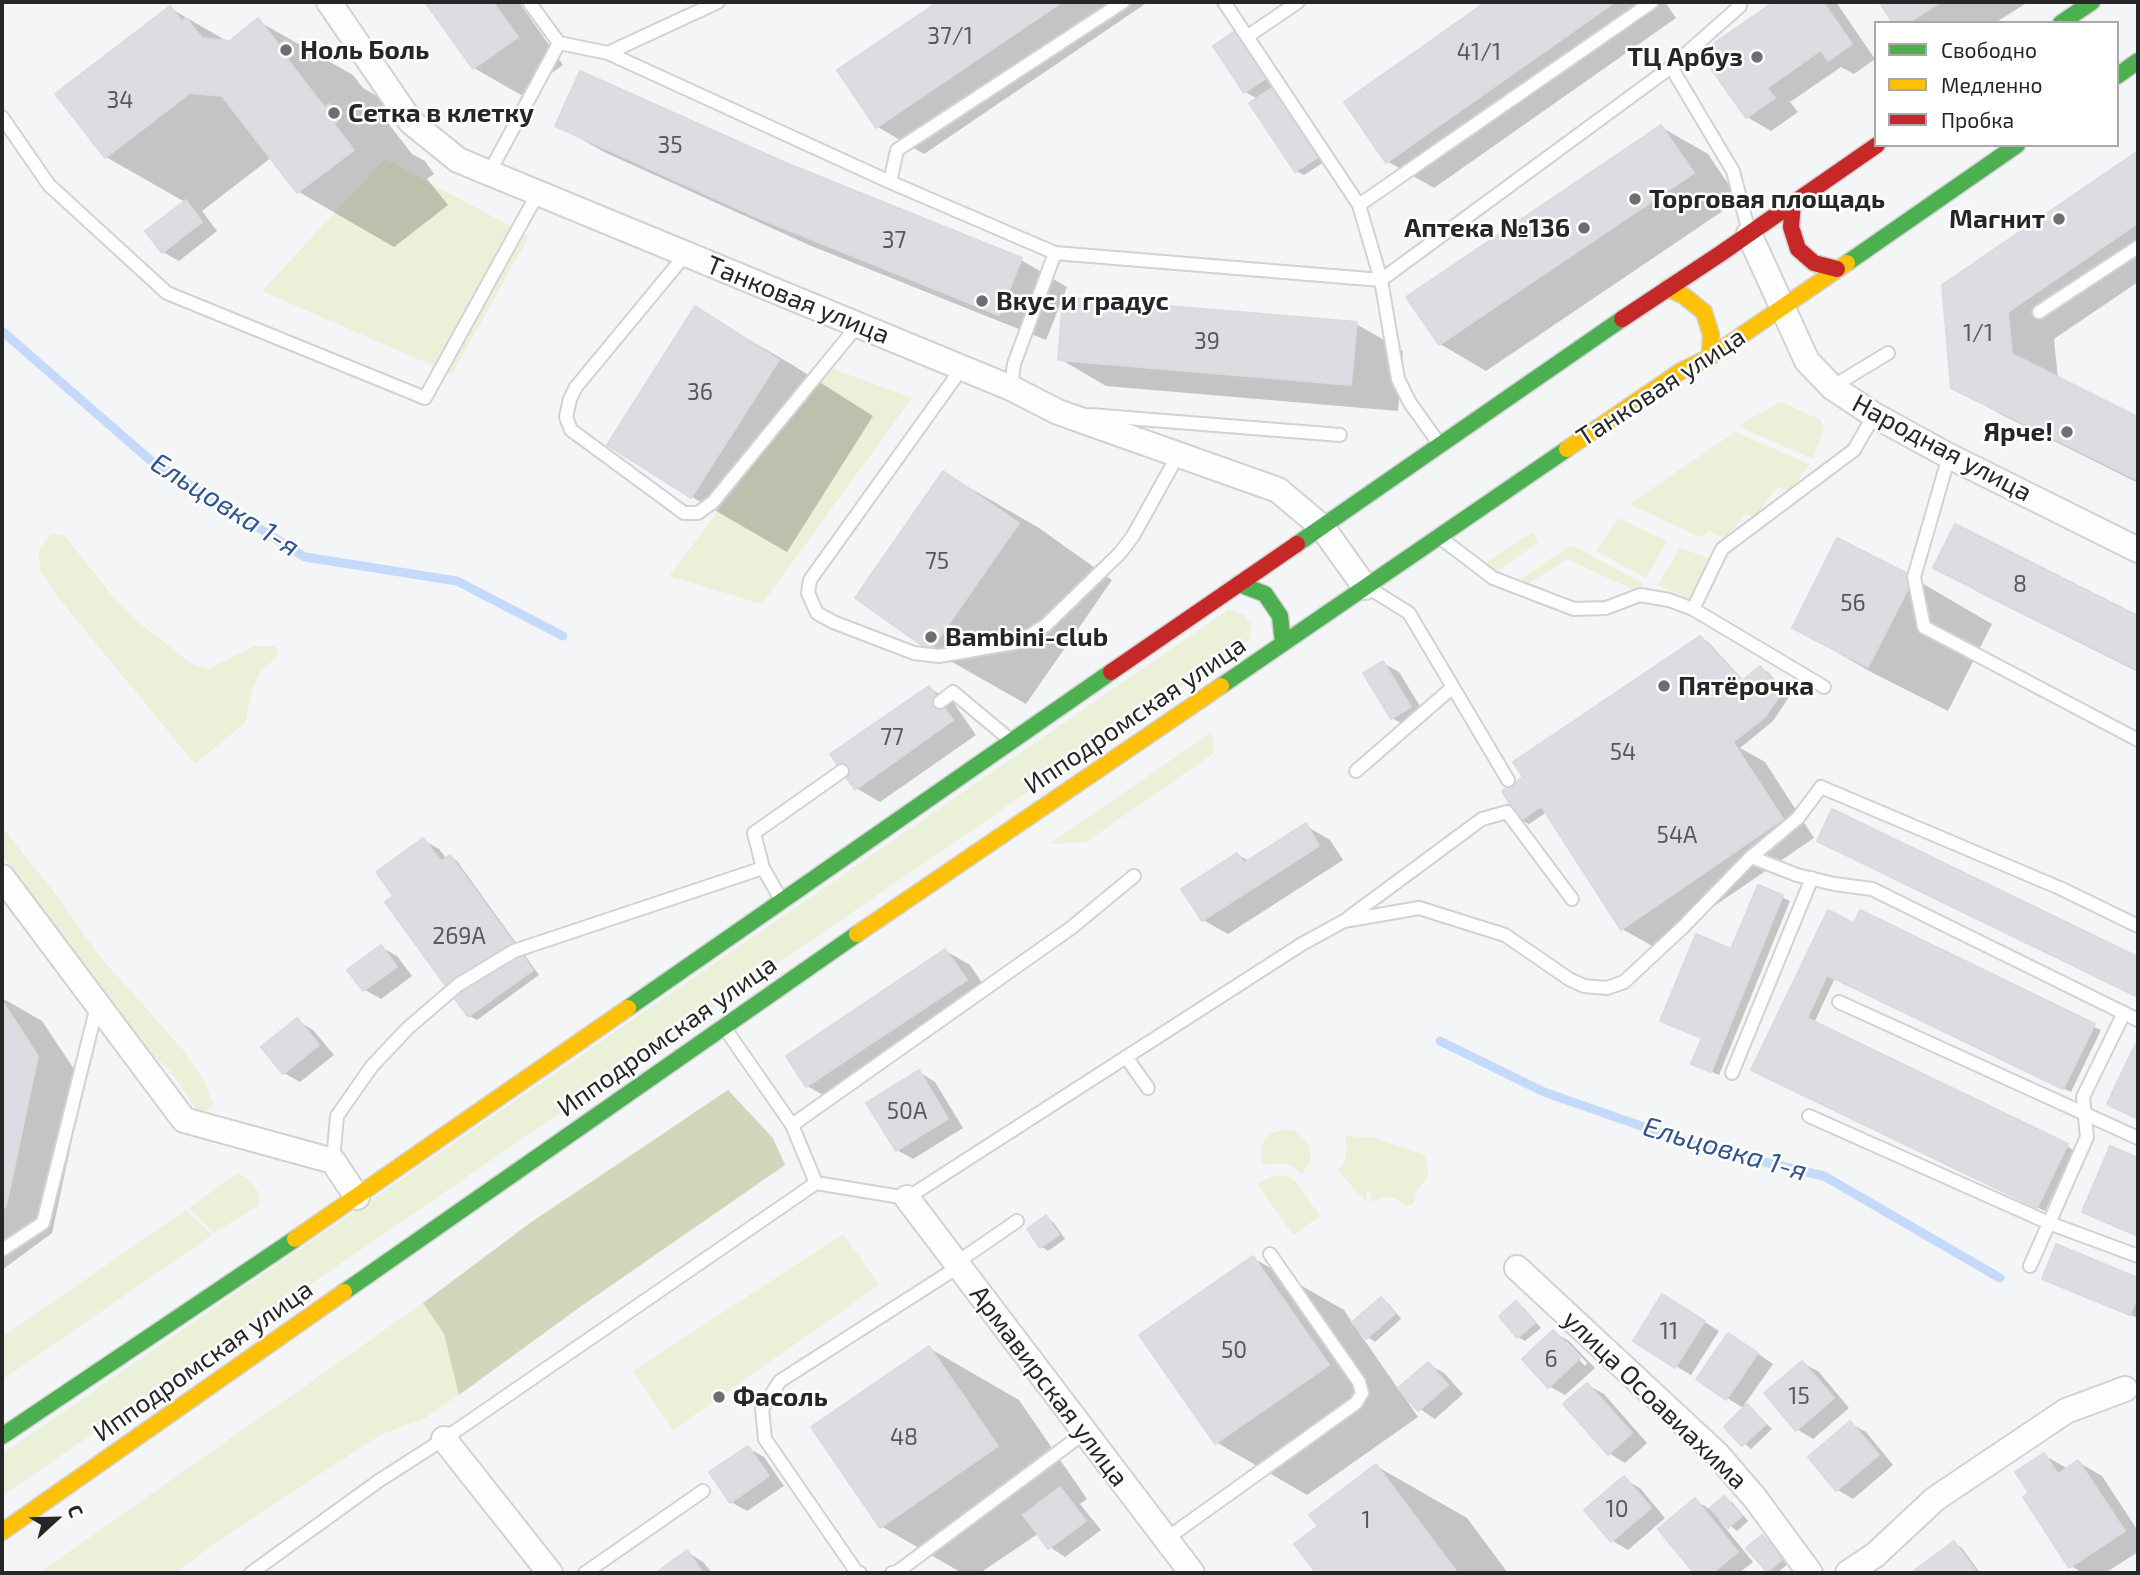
<!DOCTYPE html>
<meta charset="utf-8">
<style>
body{margin:0}
#map{position:relative;width:2140px;height:1575px;overflow:hidden;background:#f4f5f6;font-family:"Exo 2",sans-serif}
canvas{display:block}
.frame{position:absolute;inset:0;border:4px solid #262627;pointer-events:none}
.legend{position:absolute;left:1874px;top:21px;width:245px;height:126px;box-sizing:border-box;background:#fff;border:2px solid #a8a8a9;margin:0;padding:9px 12px;list-style:none;font-size:21px;color:#262627}
.legend li{display:flex;align-items:center;gap:14px;height:35px}
.legend b{width:35px;border:2px solid #a8a8a9}
.north{position:absolute;left:21px;top:1484px;width:70px;height:70px;-webkit-text-stroke:5px #fff;paint-order:stroke;rotate:68deg;font-size:19px;font-weight:700;line-height:28px;text-align:center;color:#262627}
.north::after{content:'';display:block;margin:auto;width:24px;height:32px;background:#262627;clip-path:polygon(50% 0,100% 100%,50% 72%,0 100%)}
</style>
<div id="map">
<canvas width="2140" height="1575"></canvas>
<div class="frame"></div>
<ul class="legend">
<li><b style="height:9px;background:#4caf50"></b>Свободно</li>
<li><b style="height:9px;background:#ffc107"></b>Медленно</li>
<li><b style="height:9px;background:#c62828"></b>Пробка</li>
</ul>
<div class="north">С</div>
</div>
<script>
const ctx = document.querySelector('canvas').getContext('2d');
ctx.lineJoin = 'round';
function paint(path, color) {
  ctx.fillStyle = color;
  ctx.fill(path, 'evenodd');
}
function poly(rows) {
  const path = new Path2D();
  for (const r of rows) {
    path.moveTo(r[0], r[1]);
    for (let i = 2; i < r.length; i += 2) path.lineTo(r[i], r[i + 1]);
  }
  return path;
}
function strokePath(path, color, width, dash) {
  ctx.strokeStyle = color;
  ctx.lineWidth = width;
  ctx.lineCap = dash ? 'butt' : 'round';
  ctx.setLineDash(dash || []);
  ctx.stroke(path);
}
function drawText(font, color, halo, rows, align = 'center') {
  ctx.font = font + ' "Exo 2",sans-serif';
  ctx.lineWidth = 5;
  ctx.setLineDash([]);
  ctx.textBaseline = 'middle';
  ctx.strokeStyle = halo;
  ctx.fillStyle = color;
  for (const [text, x, y, turn = 0] of rows) {
    ctx.save();
    ctx.translate(x, y);
    ctx.rotate((+turn || 0) * Math.PI / 180);
    ctx.textAlign = isNaN(turn) ? turn : align;
    if (halo) ctx.strokeText(text, 0, 0);
    ctx.fillText(text, 0, 0);
    ctx.restore();
  }
}
paint(poly([
 [385,159,529,236,452,374,262,291],
 [828,367,912,398,762,604,669,576],
 [1781,402,1821,420,1824,428,1813,459,1739,427,1744,422],
 [1735,432,1809,464,1791,492,1777,487,1755,518,1746,514,1725,538,1709,531,1700,537,1629,504],
 [1618,518,1667,541,1646,578,1596,551],
 [1533,532,1539,542,1494,573,1482,565],
 [51,533,64,535,110,593,143,626,192,664,208,669,254,646,274,646,277,651,276,658,261,671,252,690,245,723,195,764,61,601,40,570,39,550],
 [1571,545,1643,583,1638,592,1567,559,1528,584,1521,579],
 [1680,548,1711,559,1692,601,1658,585],
 [1229,609,1244,615,1252,626,1249,640,2,1496,2,1454],
 [1212,732,1214,753,1086,842,1049,844],
 [2,827,58,897,96,952,184,1051,205,1083,213,1105,201,1116,171,1072,139,1041,2,855],
 [1288,1129,1296,1131,1308,1143,1311,1159,1302,1174,1291,1165,1281,1163,1262,1165,1261,1147,1265,1140,1271,1133],
 [1345,1136,1376,1138,1425,1155,1428,1176,1416,1192,1414,1203,1407,1206,1395,1198,1384,1197,1370,1202,1372,1193,1367,1192,1366,1202,1338,1170,1345,1161,1347,1147],
 [238,1173,251,1181,260,1195,258,1206,214,1233,189,1208],
 [1273,1176,1288,1176,1296,1182,1320,1216,1293,1235,1257,1183],
 [186,1210,212,1235,2,1380,2,1337],
 [843,1234,879,1285,673,1430,633,1371],
 [423,1303,444,1334,459,1395,425,1418,380,1435,218,1541,175,1573,39,1573]
]), '#ebf0d8');
paint(poly([
 [728,1090,773,1138,785,1165,580,1307,459,1395,444,1334,423,1303,530,1223]
]), '#d0d6ba');
paint(poly([
 [427,2,519,2,563,65,521,95,474,68],
 [942,2,1148,2,924,154,878,127,840,71],
 [1489,2,1665,2,1676,18,1434,188,1387,161,1346,102],
 [1777,2,1836,2,1875,59,1854,74,1841,67,1790,102,1798,112,1771,131,1747,117,1703,53],
 [1881,2,2028,2,1995,23,1895,23],
 [170,8,230,43,258,21,353,75,363,88,380,98,388,109,381,114,412,154,425,161,434,174,427,179,448,205,394,247,299,192,272,157,202,211,217,231,179,261,163,252,185,202,106,157],
 [1235,33,1251,42,1281,88,1275,92,1280,94,1324,162,1304,175,1296,171,1258,99,1245,92],
 [557,125,785,165,1021,260,1067,287,1046,340,809,245,604,152],
 [1661,127,1708,154,1739,200,1486,371,1440,344],
 [2138,153,2138,282,2054,339,2058,379,2138,419,2138,483,2000,414,1953,387,1943,286],
 [696,309,791,364,873,416,787,552,692,497,609,444],
 [1356,324,1403,351,1398,411,1106,386,1060,359],
 [944,473,1039,528,1112,580,1026,704,931,650],
 [1956,526,2138,618,2138,672,1982,594,1935,567],
 [1913,578,1992,624,1948,711,1873,673,1794,628],
 [1700,638,1708,642,1744,681,1760,668,1768,672,1789,697,1773,721,1740,748,1765,762,1814,838,1654,947,1622,929,1547,812,1529,824,1521,820],
 [1383,663,1399,672,1426,716,1408,727,1392,718],
 [929,688,953,702,976,735,880,802,856,788],
 [1306,826,1330,840,1343,860,1228,934,1203,920,1238,855,1249,861],
 [423,840,439,849,447,859,450,857,457,861,539,975,477,1020,469,1016,379,873],
 [1759,887,1790,901,1719,1075,1700,1067,1703,1038,1732,951],
 [1828,912,2101,1030,2071,1092,1835,978,1814,1023,2074,1150,2045,1211,1761,1073],
 [381,947,397,956,412,976,381,999,365,990,350,970],
 [946,951,970,965,990,995,832,1100,807,1086,788,1056],
 [2,998,42,1021,84,1084,52,1233,2,1270],
 [298,1021,313,1030,334,1055,300,1082,284,1073],
 [919,1072,935,1082,963,1128,913,1159,897,1150],
 [1046,1217,1053,1222,1065,1239,1048,1251,1041,1246],
 [2057,1247,2138,1280,2138,1318,2052,1283],
 [1253,1258,1344,1310,1353,1324,1381,1300,1389,1304,1401,1319,1375,1342,1368,1337,1358,1326,1356,1328,1399,1390,1428,1364,1444,1373,1463,1394,1435,1419,1420,1409,1403,1390,1401,1392,1418,1417,1307,1495,1216,1442],
 [1516,1303,1524,1308,1541,1328,1525,1341,1518,1337],
 [1679,1306,1719,1331,1691,1375,1676,1366],
 [1553,1332,1569,1341,1595,1368,1565,1395,1549,1386],
 [1562,1342,1567,1342,1587,1363,1585,1366],
 [1744,1344,1773,1364,1744,1405,1754,1411,1772,1429,1751,1449,1726,1427,1745,1409,1727,1398],
 [929,1348,1019,1400,1087,1499,1080,1504,1101,1530,1065,1557,1050,1547,1039,1533,980,1573,962,1573,881,1526],
 [1803,1363,1819,1372,1849,1408,1813,1439,1797,1429],
 [1588,1385,1604,1394,1647,1443,1625,1463,1609,1453],
 [1850,1423,1866,1432,1893,1465,1853,1499,1838,1490],
 [748,1448,764,1457,784,1486,747,1511,731,1502],
 [2044,1455,2068,1469,2078,1462,2102,1476,2138,1531,2138,1552,2105,1573,2083,1573,2071,1566,2031,1493],
 [1376,1466,1467,1518,1508,1573,1318,1573,1297,1544,1320,1527],
 [1624,1479,1640,1488,1665,1518,1628,1550,1613,1541],
 [1725,1498,1732,1502,1748,1521,1737,1531,1721,1518,1719,1520,1753,1562,1739,1573,1696,1573,1660,1529,1695,1500,1711,1510],
 [1762,1537,1769,1541,1789,1563,1777,1573,1768,1570],
 [1954,1543,1962,1548,1980,1573,1914,1573],
 [687,1552,703,1562,712,1573,659,1573]
]), '#0003');
strokePath(poly([
 [2,331,150,460,305,557,457,581,563,636],
 [1440,1041,1544,1092,1704,1148,1824,1176,2000,1278]
]), '#c5dafa', 9);
const building = poly([
 [425,2,493,2,518,37,473,69,425,2],
 [938,2,1062,2,876,128,837,70,938,2],
 [1486,2,1615,2,1386,163,1344,102,1486,2],
 [1774,2,1823,2,1852,44,1828,61,1821,50,1767,88,1775,98,1746,118,1700,53,1774,2],
 [1879,2,1941,2,1908,23,1893,23,1879,2],
 [170,6,182,21,186,18,202,38,230,41,258,18,279,45,285,41,294,54,287,59,325,108,329,104,340,118,334,124,354,150,297,193,222,96,190,93,105,158,55,94,170,6],
 [1235,31,1266,78,1244,93,1213,46,1235,31],
 [580,71,786,163,761,219,555,126,580,71],
 [1272,88,1318,157,1295,172,1249,103,1272,88],
 [1661,125,1694,173,1439,345,1406,297,1661,125],
 [2138,151,2138,223,2008,312,2012,354,2138,417,2138,480,1951,388,1942,285,2138,151],
 [786,163,1022,258,999,315,761,219,786,163],
 [186,200,202,222,162,253,145,231,186,200],
 [1063,297,1357,322,1351,385,1058,360,1063,297],
 [695,306,779,360,691,498,607,445,695,306],
 [943,471,1019,523,930,651,855,598,943,471],
 [1955,524,2138,616,2138,670,1933,568,1955,524],
 [1837,538,1914,577,1868,667,1792,628,1837,538],
 [1700,636,1742,681,1760,666,1782,692,1765,717,1733,742,1570,851,1541,806,1520,821,1502,791,1523,777,1513,762,1700,636],
 [1383,661,1411,707,1391,719,1363,673,1383,661],
 [929,686,953,720,855,790,830,754,929,686],
 [1733,742,1783,819,1621,930,1570,851,1733,742],
 [1832,809,2138,957,2138,997,1817,841,1832,809],
 [1306,823,1319,846,1202,921,1181,889,1237,853,1244,863,1306,823],
 [423,838,441,861,393,896,376,872,423,838],
 [450,855,533,970,468,1017,385,902,450,855],
 [1758,885,1783,895,1711,1072,1691,1064,1702,1038,1660,1021,1696,934,1731,949,1758,885],
 [1828,910,1854,923,1860,910,2095,1024,2063,1089,1827,975,1807,1018,2068,1144,2037,1208,1751,1070,1828,910],
 [381,945,397,967,363,991,347,970,381,945],
 [945,949,967,980,806,1087,786,1056,945,949],
 [2,1001,38,1056,6,1206,2,1209,2,1001],
 [297,1018,319,1045,283,1074,261,1047,297,1018],
 [2135,1045,2138,1046,2138,1119,2107,1104,2135,1045],
 [919,1070,948,1119,896,1151,866,1103,919,1070],
 [2110,1146,2138,1158,2138,1236,2082,1212,2110,1146],
 [1046,1215,1059,1235,1040,1248,1027,1229,1046,1215],
 [2056,1244,2138,1278,2138,1295,2130,1315,2042,1279,2056,1244],
 [1253,1256,1329,1365,1215,1444,1139,1335,1253,1256],
 [1662,1294,1705,1321,1675,1368,1633,1341,1662,1294],
 [1381,1297,1395,1314,1366,1339,1352,1322,1381,1297],
 [1516,1301,1535,1323,1517,1338,1499,1316,1516,1301],
 [1553,1330,1580,1358,1548,1388,1522,1359,1553,1330],
 [1728,1333,1758,1353,1726,1400,1696,1379,1728,1333],
 [929,1346,998,1446,880,1528,811,1427,929,1346],
 [1802,1361,1834,1398,1796,1431,1764,1393,1802,1361],
 [1428,1362,1448,1385,1418,1411,1398,1388,1428,1362],
 [1587,1383,1632,1433,1608,1455,1563,1404,1587,1383],
 [1747,1404,1766,1424,1742,1446,1724,1427,1747,1404],
 [1850,1421,1879,1455,1836,1491,1808,1457,1850,1421],
 [748,1446,769,1476,730,1503,709,1472,748,1446],
 [2044,1453,2058,1474,2078,1460,2125,1531,2069,1568,2023,1497,2029,1493,2015,1472,2044,1453],
 [1376,1464,1456,1571,1453,1573,1316,1573,1294,1544,1318,1526,1309,1515,1376,1464],
 [1624,1476,1651,1508,1611,1542,1584,1510,1624,1476],
 [1060,1487,1086,1521,1048,1549,1023,1515,1060,1487],
 [1724,1496,1742,1516,1728,1528,1710,1508,1724,1496],
 [1695,1498,1738,1552,1712,1573,1694,1573,1658,1529,1695,1498],
 [1762,1535,1783,1559,1767,1572,1746,1548,1762,1535],
 [1954,1541,1975,1570,1970,1573,1911,1573,1954,1541],
 [687,1550,703,1573,656,1573,687,1550]
]);
paint(building, '#dbdde3');
strokePath(building, '#dbdbdc', 2);
const lane = poly([
 [529,2,559,43],
 [1224,2,1359,205,1381,280,1398,379,1410,403,1438,442],
 [1737,2,1740,6,1671,67,1733,171,1748,228],
 [1248,36,1298,2],
 [608,53,890,182,1055,253],
 [2,117,49,185,167,293,425,398,538,193],
 [489,173,559,43,608,53,718,2],
 [890,182,897,150,1123,2],
 [1359,205,1652,2],
 [686,254,576,387,570,399,566,417,571,430,684,513,698,513,713,502,858,325],
 [2039,312,2138,247],
 [962,368,810,580,808,593,817,613,833,622,914,653,939,656,1014,643,1029,636,1046,625,1120,553,1133,536,1178,455],
 [1832,387,1888,353],
 [1011,388,1014,364,1055,253,1381,280,1671,67],
 [1090,415,1340,435],
 [1949,456,1914,577,1924,627,2138,740],
 [1442,539,1493,578,1574,609,1606,608,1640,595,1669,600,1693,609,1824,687],
 [1372,590,1409,613,1508,780],
 [1693,609,1722,549,1854,450,1874,415],
 [940,702,953,692,1008,738],
 [1356,771,1453,687],
 [1751,857,1798,818,1821,787,2062,889,2138,926],
 [779,896,763,868,754,833,842,771],
 [1348,918,1482,819,1507,812,1572,899],
 [1839,1002,2138,1138],
 [726,1030,792,1125,816,1183],
 [1126,1057,1148,1088],
 [1732,1073,1812,878],
 [1809,1116,2049,1223,2138,1256],
 [792,1125,1071,928,1134,876],
 [333,1161,337,1116,372,1066,408,1028,458,985,514,951,763,868],
 [2,1250,43,1223,97,1006],
 [956,1263,1017,1221],
 [2030,1266,2087,1137,2083,1097,2124,1013],
 [1166,1539,1356,1403,1362,1393,1359,1382,1270,1254],
 [251,1573,380,1480,444,1439,816,1183,907,1198,1302,944,1344,921,1419,908,1505,935,1569,979,1584,986,1607,988,1624,982,1683,927,1751,857,1797,875,1834,884,1872,889,2138,1020],
 [585,1573,703,1491],
 [860,1573,856,1571,765,1439,762,1409,780,1381,958,1267],
 [892,1573,897,1572,1084,1433]
]);
const street = poly([
 [329,2,411,122,458,160,1011,388,1058,412,1278,490,1322,527,1365,587],
 [1749,234,1807,361,1832,387,1874,415,1949,456,2138,550],
 [2,877,184,1120,333,1161,357,1197],
 [907,1198,1192,1573],
 [1517,1268,1717,1454,1755,1498,1810,1573],
 [444,1439,550,1573],
 [1848,1573,1875,1555,1935,1499,2066,1411,2125,1389]
]);
const fast = poly([
 [2061,23,2092,2],
 [2117,76,2138,61],
 [1847,263,2017,145],
 [1297,544,1622,319],
 [1239,584,1265,594,1280,616,1283,643],
 [1221,686,1567,449],
 [628,1008,1111,672],
 [344,1292,857,934],
 [2,1436,295,1239]
]);
const slow = poly([
 [1667,288,1684,296,1704,312,1711,335,1710,357],
 [1567,449,1681,371,1710,357,1847,263],
 [857,934,1221,686],
 [295,1239,628,1008],
 [2,1532,344,1292]
]);
const jam = poly([
 [1793,202,1791,227,1798,249,1814,263,1837,269],
 [1622,319,1720,254,1877,145],
 [1111,672,1297,544]
]);
strokePath(lane, '#d2d2d3', 16);
strokePath(street, '#d2d2d3', 28);
strokePath(fast, '#d2d2d3', 19);
strokePath(slow, '#d2d2d3', 19);
strokePath(jam, '#d2d2d3', 19);
strokePath(lane, '#fdfefe', 12);
strokePath(street, '#fdfefe', 24);
strokePath(fast, '#4caf50', 16);
strokePath(slow, '#ffc107', 16);
strokePath(jam, '#c62828', 16);
for (const [x, y, r, color] of [
 [286,50,7,"#6e6e6f"],
 [1757,57,7,"#6e6e6f"],
 [334,113,7,"#6e6e6f"],
 [1635,199,7,"#6e6e6f"],
 [2059,219,7,"#6e6e6f"],
 [1584,228,7,"#6e6e6f"],
 [982,301,7,"#6e6e6f"],
 [2067,432,7,"#6e6e6f"],
 [931,637,7,"#6e6e6f"],
 [1664,686,7,"#6e6e6f"],
 [719,1397,7,"#6e6e6f"]
]) {
  const dot = new Path2D();
  dot.arc(x, y, r, 0, 2 * Math.PI);
  ctx.fillStyle = color;
  ctx.fill(dot);
  strokePath(dot, '#fff', 2.5);
}
drawText('23px', '#57585a', null, [
 ["37/1",950,36],
 ["41/1",1479,52],
 ["34",120,100],
 ["35",670,145],
 ["37",894,240],
 ["1/1",1978,333],
 ["39",1207,341],
 ["36",700,392],
 ["75",937,561],
 ["8",2020,584],
 ["56",1853,603],
 ["77",892,737],
 ["54",1623,752],
 ["54А",1677,835],
 ["269А",459,936],
 ["50А",907,1111],
 ["11",1669,1331],
 ["50",1234,1350],
 ["6",1551,1359],
 ["15",1799,1396],
 ["48",904,1437],
 ["10",1617,1509],
 ["1",1366,1520]
]);
drawText('bold 26px', '#262627', '#fff', [
 ["Ноль Боль",300,50],
 ["ТЦ Арбуз",1743,57,"right"],
 ["Сетка в клетку",348,113],
 ["Торговая площадь",1649,199],
 ["Магнит",2045,219,"right"],
 ["Аптека №136",1570,228,"right"],
 ["Вкус и градус",996,301],
 ["Ярче!",2053,432,"right"],
 ["Bambini-club",945,637],
 ["Пятёрочка",1678,686],
 ["Фасоль",733,1397]
], 'left');
drawText('26px', '#262627', '#fff', [
 ["Танковая улица",798,300,22],
 ["Танковая улица",1661,387,-33],
 ["Народная улица",1942,448,28],
 ["Ипподромская улица",1135,715,-34],
 ["Ипподромская улица",667,1036,-35],
 ["Ипподромская улица",203,1361,-35],
 ["Армавирская улица",1049,1386,53],
 ["улица Осоавиахима",1655,1400,44]
]);
drawText('italic 28px', '#30558c', '#fff', [
 ["Ельцовка 1-я",225,505,32],
 ["Ельцовка 1-я",1725,1149,16]
]);
</script>
